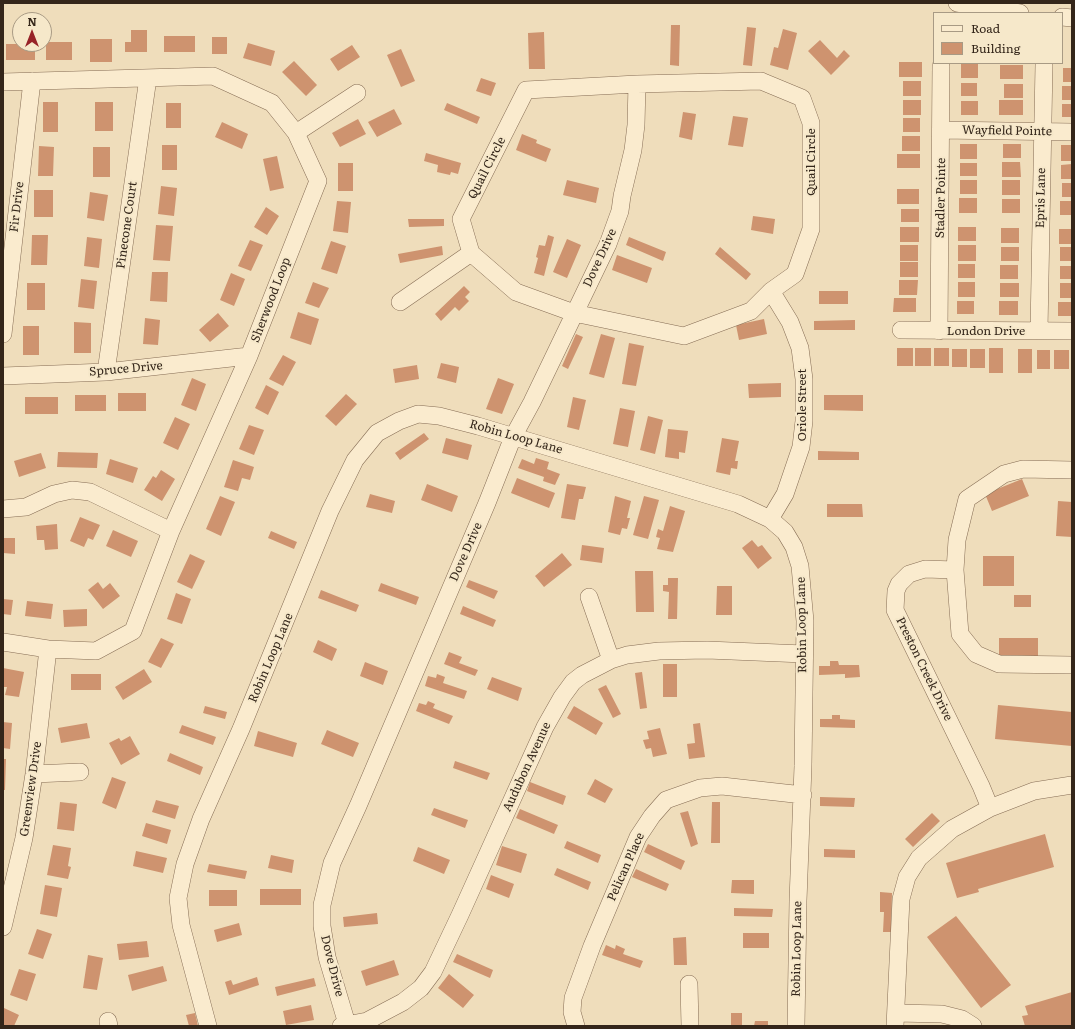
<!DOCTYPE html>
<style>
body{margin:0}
#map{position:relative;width:1075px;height:1029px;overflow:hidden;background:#efddbb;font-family:Literata,serif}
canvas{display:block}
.frame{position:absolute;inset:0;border:4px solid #34261a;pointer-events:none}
.legend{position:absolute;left:933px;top:12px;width:130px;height:52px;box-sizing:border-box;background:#f6e8ca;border:1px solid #a89a84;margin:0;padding:5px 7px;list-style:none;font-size:12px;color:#34261a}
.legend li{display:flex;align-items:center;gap:8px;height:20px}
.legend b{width:20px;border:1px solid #a89a84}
.north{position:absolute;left:12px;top:12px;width:40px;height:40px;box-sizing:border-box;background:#f6e8ca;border:1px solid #a89a84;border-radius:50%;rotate:0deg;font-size:11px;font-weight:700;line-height:16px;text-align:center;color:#34261a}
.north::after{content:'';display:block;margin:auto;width:14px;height:18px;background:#972328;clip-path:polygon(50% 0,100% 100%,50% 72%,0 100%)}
</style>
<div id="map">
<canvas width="1075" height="1029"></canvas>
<div class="frame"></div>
<ul class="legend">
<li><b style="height:5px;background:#faebce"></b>Road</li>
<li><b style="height:11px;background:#ce936f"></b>Building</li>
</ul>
<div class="north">N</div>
</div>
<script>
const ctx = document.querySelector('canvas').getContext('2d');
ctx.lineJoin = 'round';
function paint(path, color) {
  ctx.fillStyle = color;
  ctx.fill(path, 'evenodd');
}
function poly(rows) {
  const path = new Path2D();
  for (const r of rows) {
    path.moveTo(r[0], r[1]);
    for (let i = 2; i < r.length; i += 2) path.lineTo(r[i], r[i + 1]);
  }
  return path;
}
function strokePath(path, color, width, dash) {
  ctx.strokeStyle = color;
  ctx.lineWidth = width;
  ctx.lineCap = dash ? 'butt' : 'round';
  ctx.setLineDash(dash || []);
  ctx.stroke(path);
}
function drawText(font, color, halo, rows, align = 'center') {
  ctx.font = font + ' Literata,serif';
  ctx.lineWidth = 4;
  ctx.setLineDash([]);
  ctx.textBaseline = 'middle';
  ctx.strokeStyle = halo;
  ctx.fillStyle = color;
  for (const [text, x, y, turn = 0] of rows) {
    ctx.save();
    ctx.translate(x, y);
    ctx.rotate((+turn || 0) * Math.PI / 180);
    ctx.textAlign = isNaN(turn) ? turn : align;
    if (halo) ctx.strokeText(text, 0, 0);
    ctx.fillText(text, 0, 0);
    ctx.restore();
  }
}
paint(poly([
 [671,25,680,25,679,66,670,65],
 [747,27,756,28,752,66,743,65],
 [783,29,797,33,788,70,770,65,774,47,778,48],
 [131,30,147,30,147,52,125,52,125,42,131,42],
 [544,32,545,69,529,69,528,33],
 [164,36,195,36,195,52,164,52],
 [212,37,227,37,227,54,212,54],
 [90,39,112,39,112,62,90,62],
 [820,40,837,58,844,50,850,56,831,75,808,51],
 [46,42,72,42,72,60,46,60],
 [248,43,275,51,271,66,243,58],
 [6,44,35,44,35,60,6,60],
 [352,45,360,57,338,71,330,59],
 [401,49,415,81,401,87,387,55],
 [294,61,317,85,306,96,282,72],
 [899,62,922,62,922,77,899,77],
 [961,64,978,64,978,78,961,78],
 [1000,65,1023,65,1023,79,1000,79],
 [1063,68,1072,68,1072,82,1063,82],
 [481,78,496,83,491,96,476,91],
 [903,81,921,81,921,96,903,96],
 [961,83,977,83,977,96,961,96],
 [1004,84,1023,84,1023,98,1004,98],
 [1062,86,1072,86,1072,100,1062,100],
 [903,100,921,100,921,115,903,115],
 [999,100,1023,100,1023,115,999,115],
 [961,101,978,101,978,115,961,115],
 [43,102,58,102,58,132,43,132],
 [95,102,113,102,113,131,95,131],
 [166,103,181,103,181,128,166,128],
 [447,103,480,117,477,124,444,110],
 [1062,104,1072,104,1072,117,1062,117],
 [394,109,402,124,377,137,368,122],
 [683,112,696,114,692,140,679,137],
 [733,116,748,118,743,147,728,145],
 [903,118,920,118,920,132,903,132],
 [358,119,366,134,340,147,332,133],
 [222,122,248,134,242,149,215,137],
 [522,134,537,140,536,143,551,149,546,162,516,150],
 [902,136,920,136,920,151,902,151],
 [960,144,977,144,977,159,960,159],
 [1003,144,1021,144,1021,158,1003,158],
 [162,145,177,145,177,170,162,170],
 [1061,145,1072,145,1072,161,1061,161],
 [39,146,54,147,53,176,38,176],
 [93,147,110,147,110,177,93,177],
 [426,153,461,163,458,174,451,172,450,175,437,172,438,165,424,161],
 [897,154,920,154,920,168,897,168],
 [277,156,284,188,270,191,263,159],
 [1002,162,1020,162,1021,177,1002,177],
 [338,163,353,163,353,191,338,191],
 [960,163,977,163,977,176,960,176],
 [1072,164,1072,179,1061,179,1061,165],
 [567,180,599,188,596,203,563,195],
 [960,180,977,180,977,194,960,194],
 [1002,180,1020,180,1020,195,1002,195],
 [1062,183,1072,183,1072,197,1062,197],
 [161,186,177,188,174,216,158,214],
 [897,189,919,189,919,204,897,204],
 [34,190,53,190,53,217,34,217],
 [90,192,108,195,104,221,87,218],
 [959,198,977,198,977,213,959,213],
 [1002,199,1020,199,1020,213,1002,213],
 [337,201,351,202,348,233,333,231],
 [1060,201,1072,201,1072,215,1060,215],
 [266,207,279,216,267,235,254,227],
 [901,209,919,209,919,222,901,222],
 [753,216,775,219,773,234,751,230],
 [408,219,444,219,444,226,409,227],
 [156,225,173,226,170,261,153,260],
 [900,227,919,227,919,242,900,242],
 [958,227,976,227,976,241,958,241],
 [1001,228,1019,228,1019,243,1001,243],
 [1059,229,1072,229,1072,244,1059,244],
 [32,235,48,235,47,265,31,265],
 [548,235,554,237,544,276,534,273,538,258,536,257,539,245,545,246],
 [87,237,102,239,99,268,84,266],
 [629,237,666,252,663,261,626,245],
 [567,239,581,245,567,278,553,272],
 [250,240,263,245,251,271,238,266],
 [331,241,346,246,337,274,321,269],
 [900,245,918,245,918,261,900,261],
 [958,245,976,245,976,261,958,261],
 [442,246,443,255,400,263,398,254],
 [720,247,751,274,746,280,715,254],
 [1001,247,1019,247,1019,261,1001,261],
 [1060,247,1072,247,1072,261,1060,261],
 [617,255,652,268,647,283,612,270],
 [900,262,918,262,918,277,900,277],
 [958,264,975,264,975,278,958,278],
 [1000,265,1018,265,1018,279,1000,279],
 [1060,266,1072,266,1072,279,1060,279],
 [152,272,168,272,167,302,150,301],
 [231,273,245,279,234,306,220,300],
 [81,279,97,281,94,309,78,307],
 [899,280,918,280,917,295,899,295],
 [313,282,329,288,319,308,305,303],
 [958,282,975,282,975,297,958,297],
 [27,283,45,283,45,310,27,310],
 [1000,283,1019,283,1019,297,1000,297],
 [1060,283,1072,283,1072,298,1060,298],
 [464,286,470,292,465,297,469,301,459,311,455,307,441,321,435,314],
 [819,291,848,291,848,304,819,304],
 [894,298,916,298,916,312,893,312],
 [957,301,974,301,974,314,957,314],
 [999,301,1018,301,1018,315,999,315],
 [1058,302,1072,302,1072,316,1058,316],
 [298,312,319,319,311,345,290,338],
 [218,313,229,326,210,342,199,330],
 [145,318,160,320,158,345,143,344],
 [764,319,767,334,739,340,736,325],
 [855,320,855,330,814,330,814,321],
 [74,322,91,323,91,353,74,353],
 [23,326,39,326,39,355,23,355],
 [576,334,583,337,568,369,562,366],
 [601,334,615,338,604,378,589,374],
 [629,343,644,346,636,386,622,384],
 [897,348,913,348,913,366,897,366],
 [915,348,931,348,931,366,915,366],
 [934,348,949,348,949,366,934,366],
 [989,348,1003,348,1003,373,989,373],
 [952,349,967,349,967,367,952,367],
 [970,349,985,349,985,368,970,368],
 [1018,349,1032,349,1032,373,1018,373],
 [1037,350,1050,350,1050,369,1037,369],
 [1054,350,1069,350,1069,369,1054,369],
 [283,355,296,362,283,386,269,379],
 [441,363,459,367,456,383,437,378],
 [417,365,419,379,395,383,393,369],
 [192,378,206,384,196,411,181,405],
 [498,378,514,384,502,414,486,409],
 [781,383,781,397,749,398,748,384],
 [266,385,279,392,268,415,255,408],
 [118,393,146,393,146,411,118,411],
 [346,394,357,404,336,426,325,416],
 [75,395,106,395,106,411,75,411],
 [824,395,863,395,863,411,824,410],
 [25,397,58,397,58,414,25,414],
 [573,397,586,400,579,430,567,427],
 [620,408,635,411,628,447,613,444],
 [648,416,663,420,655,454,640,450],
 [175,417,190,424,178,450,163,443],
 [249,425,264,430,254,455,239,449],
 [668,429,688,431,685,453,679,452,679,459,665,457],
 [424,433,429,439,400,460,395,453],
 [446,438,472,445,468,460,442,453],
 [722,438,739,441,735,461,738,461,737,469,731,468,730,475,716,472],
 [818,451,859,452,859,460,818,460],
 [58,452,98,453,97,468,57,467],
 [41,453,46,468,19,477,14,461],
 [536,458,549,462,547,469,560,474,555,485,543,481,544,477,518,468,522,459,534,464],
 [110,459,138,468,133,483,106,474],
 [233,460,254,467,250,480,242,478,238,491,224,487],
 [161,470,175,479,162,501,144,490,153,476,156,478],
 [517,478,555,493,549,508,511,493],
 [1022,479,1029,496,992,511,985,494],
 [427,484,458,496,452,512,421,500],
 [567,484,586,487,583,499,579,499,575,520,561,518],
 [370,494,395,501,392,513,366,507],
 [220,496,235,502,221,536,206,529],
 [615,496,631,501,627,518,630,518,627,529,622,528,620,535,608,532],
 [644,496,659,500,648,539,633,535],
 [1058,501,1072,502,1072,537,1056,536],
 [827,504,862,504,863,517,827,517],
 [670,506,685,511,673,552,657,549,660,538,656,537,658,529,663,531],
 [80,517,100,525,93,540,88,538,84,547,70,541],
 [57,524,58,549,45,550,44,540,37,540,36,526],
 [113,530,138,541,131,557,106,546],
 [271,531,297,542,294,549,268,538],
 [3,538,15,538,15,554,3,553],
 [752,540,758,547,762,545,772,558,758,569,742,548],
 [582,545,604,548,602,563,580,560],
 [562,553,572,565,544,587,535,576],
 [190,554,205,561,192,589,177,582],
 [983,556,1014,556,1014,586,983,586],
 [635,571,653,571,654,612,636,612],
 [668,578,678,578,677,619,668,619,669,592,663,591,663,585,668,585],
 [469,580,498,591,494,599,466,587],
 [98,582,103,589,110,583,120,596,103,609,88,590],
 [381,583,419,597,416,605,378,591],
 [717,586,732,586,732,615,716,615],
 [321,590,359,605,356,612,318,598],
 [176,593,191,599,182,624,167,619],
 [1014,595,1031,595,1031,607,1014,607],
 [3,599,13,600,11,615,3,614],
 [27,601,53,604,51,619,25,616],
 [463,606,496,620,493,627,460,614],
 [87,609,87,626,64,627,63,610],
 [161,638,174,644,161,668,148,662],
 [999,638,1038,638,1038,656,999,655],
 [318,640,337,649,332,661,313,652],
 [449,652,462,657,459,663,478,670,475,676,444,664],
 [830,661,838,661,839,665,859,665,860,677,845,678,845,674,819,675,819,666,830,666],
 [365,662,388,671,383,685,360,676],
 [663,664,677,664,677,697,663,697],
 [3,668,24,672,19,697,5,695,7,687,3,687],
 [144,669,152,682,123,700,115,687],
 [642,672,647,708,640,709,635,673],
 [71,674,101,674,101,690,71,690],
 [437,674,445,677,443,683,467,691,464,699,425,686,428,676,436,678],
 [492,677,522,688,518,701,487,689],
 [606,685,621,714,613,718,598,689],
 [428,701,435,704,433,708,453,716,449,724,416,711,419,703,426,705],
 [998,705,1072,712,1072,746,995,739],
 [205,706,227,712,225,719,203,713],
 [574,706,603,723,596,735,567,718],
 [832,715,840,715,840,719,855,720,855,728,820,727,820,719,832,719],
 [3,722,12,723,10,749,3,748],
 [87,723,90,738,61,743,58,728],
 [700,723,705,757,689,759,687,744,695,743,693,724],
 [182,725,216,737,213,745,179,733],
 [660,728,667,754,653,757,651,748,646,749,643,740,649,739,647,731],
 [327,730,359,743,353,757,321,744],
 [258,731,297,743,293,757,254,746],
 [130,736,140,754,121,765,109,743,119,738,121,741],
 [170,753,203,767,200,775,167,761],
 [3,759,6,759,5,790,3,790],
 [455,761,490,773,487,780,453,768],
 [112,777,126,782,116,809,102,803],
 [595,779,613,789,605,803,587,794],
 [530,782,566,796,563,805,527,791],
 [820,797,855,798,854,807,820,806],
 [156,800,179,806,175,819,152,812],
 [60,802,77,804,74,831,57,829],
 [712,802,720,802,720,843,711,843],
 [434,808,468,820,465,828,431,815],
 [520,809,558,825,554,834,516,818],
 [688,811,698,844,691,847,680,813],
 [932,813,940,821,913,847,905,839],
 [146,823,171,830,167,844,142,836],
 [1045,834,1054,867,978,889,979,892,957,898,946,863],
 [567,841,601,855,598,863,564,848],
 [648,844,685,861,681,870,644,852],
 [53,845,71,848,68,866,71,867,68,879,47,875],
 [502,846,527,854,521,873,496,865],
 [418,847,450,860,444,874,413,861],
 [824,849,855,850,855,858,824,857],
 [136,851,167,858,163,873,133,866],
 [271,855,294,860,292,873,268,868],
 [209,864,247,871,245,879,207,872],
 [557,868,591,882,588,890,554,875],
 [636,869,669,884,666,891,632,877],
 [491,875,514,884,509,898,486,889],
 [732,880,754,880,754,894,731,893],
 [45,885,62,888,57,917,40,914],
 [260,889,301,889,301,905,260,905],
 [209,890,237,890,237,906,209,906],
 [880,892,892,893,891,932,883,932,884,912,880,912],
 [734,908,773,909,772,917,734,916],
 [377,913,378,924,344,927,343,917],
 [956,916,1011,985,981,1008,927,937],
 [239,923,242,935,217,942,214,930],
 [37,929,52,934,43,959,28,954],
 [743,933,769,933,769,948,743,948],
 [686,937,687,965,674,965,673,938],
 [147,941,149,957,119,960,117,944],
 [606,945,615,949,616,945,625,949,623,954,643,961,640,968,602,955],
 [457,954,493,970,490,978,453,962],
 [88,955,103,958,97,990,83,988],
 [394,960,399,975,366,986,361,971],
 [163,966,167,981,132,991,128,975],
 [19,969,36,974,27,1001,10,995],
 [449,974,474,995,463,1008,438,988],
 [257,977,259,985,229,995,225,982,231,980,233,985],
 [314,978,316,986,277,996,275,987],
 [1072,992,1072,1026,1025,1026,1022,1016,1028,1015,1025,1006],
 [311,1005,314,1020,286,1025,283,1011],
 [4,1008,19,1015,14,1026,3,1026],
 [195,1013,198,1026,189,1026,186,1015],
 [731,1013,742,1013,742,1026,731,1026],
 [755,1021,768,1021,768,1026,754,1026]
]), '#ce936f');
const minor = poly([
 [957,3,1020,13],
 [1062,17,1072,18],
 [761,81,802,98,811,123,811,229,795,274,771,291,751,311,684,336,574,313,516,292,471,253,461,219,526,90,637,84,761,81],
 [3,82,213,76,272,103,296,133,318,181,249,356,171,531,133,631,96,651,48,649,3,642],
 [941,130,1072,132],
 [296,133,357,93],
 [400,302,471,253],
 [901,330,1072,331],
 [1039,330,1044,65],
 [939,331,941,66],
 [3,334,32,81],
 [106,372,148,78],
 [3,376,106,372,249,356],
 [1072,470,1023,469,1004,474,967,499,957,540,955,570,960,634,976,654,999,664,1072,665],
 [3,509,26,507,54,494,72,490,90,492,171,531],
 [770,519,785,494,801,447,804,421,804,379,800,348,790,322,771,291],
 [955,570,925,569,909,574,899,584,896,591,895,610,981,786,990,808],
 [589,597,611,660],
 [34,774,80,772],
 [3,927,24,838,34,774,48,649],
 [689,984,690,1026],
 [896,1013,942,1014,962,1019,973,1026],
 [108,1021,109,1026],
 [347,1024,327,957,322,926,322,905,332,863,358,806,487,503,513,437,532,402,608,244,620,211,622,196,633,150,636,125,637,84],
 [208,1026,181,925,178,898,185,864,201,819,241,729,330,511,355,460,377,433,399,421,418,414,439,416,478,426,738,504,770,519,785,532,794,547,800,566,805,621,803,766,798,901,796,1026],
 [341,1026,367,1021,403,1002,421,988,433,972,460,915,545,727,562,697,573,682,582,675,611,660,627,655,659,651,707,650,804,654],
 [576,1026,572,1012,573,998,592,946,638,837,652,816,666,800,700,788,722,786,803,795],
 [895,1026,901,899,907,877,919,858,952,829,990,808,1034,791,1072,785]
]);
strokePath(minor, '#866d55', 18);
strokePath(minor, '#faebce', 17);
drawText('12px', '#34261a', '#f6e8ca', [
 ["Wayfield Pointe",1007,131,1],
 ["Quail Circle",811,162,-90],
 ["Quail Circle",487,168,-63],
 ["Stadler Pointe",941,198,-89],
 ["Epris Lane",1041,198,-89],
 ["Fir Drive",17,207,-83],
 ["Pinecone Court",127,225,-82],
 ["Dove Drive",600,258,-65],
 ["Sherwood Loop",271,300,-69],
 ["London Drive",986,331],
 ["Spruce Drive",126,369,-5],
 ["Oriole Street",802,405,-90],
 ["Robin Loop Lane",516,437,16],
 ["Dove Drive",466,552,-66],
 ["Robin Loop Lane",802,625,-91],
 ["Robin Loop Lane",271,658,-67],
 ["Preston Creek Drive",924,669,64],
 ["Audubon Avenue",527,767,-65],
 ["Greenview Drive",31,789,-82],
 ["Pelican Place",626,867,-66],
 ["Robin Loop Lane",797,949,-89],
 ["Dove Drive",332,966,76]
]);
</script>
